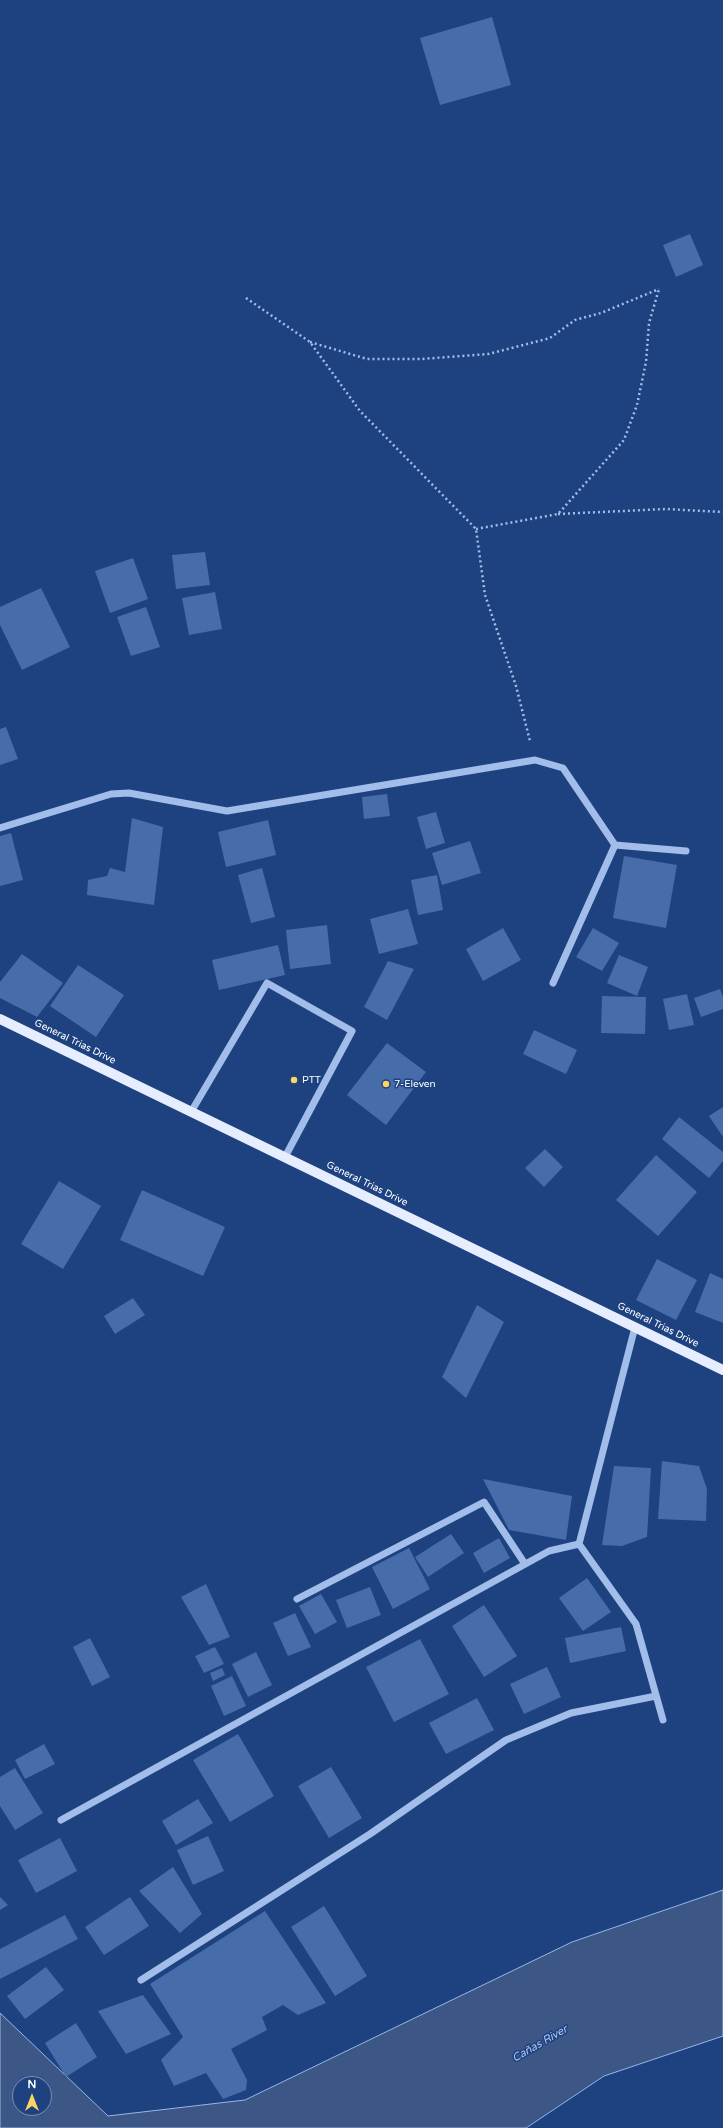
<!DOCTYPE html>
<meta charset="utf-8">
<style>
body{margin:0}
#map{position:relative;width:723px;height:2128px;overflow:hidden;background:#1e4280;font-family:"Varela Round",sans-serif}
canvas{display:block}
.north{position:absolute;left:12px;top:2076px;width:40px;height:40px;box-sizing:border-box;background:#1e4280;border:1px solid #788eb3;border-radius:50%;rotate:0deg;font-size:11px;font-weight:700;line-height:16px;text-align:center;color:#fff}
.north::after{content:'';display:block;margin:auto;width:14px;height:18px;background:#f8d661;clip-path:polygon(50% 0,100% 100%,50% 72%,0 100%)}
</style>
<div id="map">
<canvas width="723" height="2128"></canvas>
<div class="north">N</div>
</div>
<script>
const ctx = document.querySelector('canvas').getContext('2d');
ctx.lineJoin = 'round';
function paint(path, color) {
  ctx.fillStyle = color;
  ctx.fill(path, 'evenodd');
}
function poly(rows) {
  const path = new Path2D();
  for (const r of rows) {
    path.moveTo(r[0], r[1]);
    for (let i = 2; i < r.length; i += 2) path.lineTo(r[i], r[i + 1]);
  }
  return path;
}
function strokePath(path, color, width, dash) {
  ctx.strokeStyle = color;
  ctx.lineWidth = width;
  ctx.lineCap = dash ? 'butt' : 'round';
  ctx.setLineDash(dash || []);
  ctx.stroke(path);
}
function drawText(font, color, halo, rows, align = 'center') {
  ctx.font = font + ' "Varela Round",sans-serif';
  ctx.lineWidth = 3;
  ctx.setLineDash([]);
  ctx.textBaseline = 'middle';
  ctx.strokeStyle = halo;
  ctx.fillStyle = color;
  for (const [text, x, y, turn = 0] of rows) {
    ctx.save();
    ctx.translate(x, y);
    ctx.rotate((+turn || 0) * Math.PI / 180);
    ctx.textAlign = isNaN(turn) ? turn : align;
    if (halo) ctx.strokeText(text, 0, 0);
    ctx.fillText(text, 0, 0);
    ctx.restore();
  }
}
const water = poly([
 [723,1890,723,2036,604,2076,526,2128,0,2128,0,2013,108,2116,245,2100,572,1942,723,1890],
 [20,2084,44,2084,44,2108,20,2108,20,2084]
]);
paint(water, '#3c5785');
strokePath(water, '#95b7ea', 1);
paint(poly([
 [492,17,511,85,440,105,420,38],
 [690,234,703,265,676,277,663,245],
 [205,552,210,585,176,589,172,555],
 [133,558,148,599,110,613,95,571],
 [41,588,70,647,22,670,0,625,0,607],
 [215,592,222,629,189,635,182,598],
 [146,607,160,647,131,656,117,617],
 [6,727,18,759,0,765,0,729],
 [387,794,390,816,364,819,362,797],
 [436,812,445,843,426,849,417,817],
 [132,818,163,827,154,905,87,895,88,880,107,876,110,868,125,872],
 [268,820,276,855,226,867,218,832],
 [11,833,23,880,0,886,0,836],
 [470,841,481,873,442,885,432,853],
 [624,856,677,865,666,928,613,918],
 [262,868,275,917,251,923,238,875],
 [437,875,443,910,418,915,411,880],
 [408,909,418,944,379,954,370,919],
 [327,925,331,964,290,969,286,930],
 [503,928,521,960,483,981,466,949],
 [593,928,619,943,602,971,576,957],
 [278,945,285,975,219,990,212,960],
 [22,954,63,983,37,1017,0,998,0,982],
 [619,955,648,967,637,996,607,983],
 [388,961,414,969,387,1020,364,1007],
 [78,965,124,995,96,1037,50,1006],
 [720,989,723,997,723,1009,701,1017,694,998],
 [687,994,694,1025,669,1030,663,999],
 [602,996,646,997,645,1034,601,1033],
 [534,1030,577,1050,566,1074,523,1054],
 [387,1043,426,1072,386,1125,347,1095],
 [723,1107,723,1137,709,1116],
 [679,1117,723,1152,723,1161,709,1178,662,1139],
 [545,1149,563,1167,544,1187,525,1168],
 [656,1155,697,1192,658,1236,616,1200],
 [59,1181,101,1206,63,1269,21,1244],
 [142,1190,225,1227,203,1276,120,1240],
 [657,1259,697,1280,676,1320,636,1300],
 [710,1273,723,1279,723,1323,695,1312],
 [133,1298,145,1315,115,1334,104,1316],
 [477,1305,504,1322,466,1398,442,1377],
 [662,1461,699,1466,707,1489,706,1521,658,1519],
 [614,1466,651,1468,647,1537,622,1546,602,1545],
 [483,1479,572,1496,566,1540,509,1530],
 [451,1534,464,1553,428,1577,415,1557],
 [499,1538,510,1558,484,1573,473,1553],
 [409,1548,430,1589,393,1609,372,1567],
 [587,1578,611,1612,583,1631,559,1598],
 [206,1584,230,1637,209,1645,181,1597],
 [370,1587,381,1615,347,1628,336,1600],
 [321,1594,337,1622,315,1634,299,1606],
 [484,1605,517,1656,484,1677,452,1626],
 [295,1613,311,1647,288,1656,273,1623],
 [621,1627,626,1651,570,1663,565,1638],
 [90,1638,110,1677,92,1686,73,1647],
 [420,1639,449,1694,394,1722,366,1667],
 [215,1647,224,1664,204,1673,195,1656],
 [256,1652,272,1685,248,1697,232,1664],
 [547,1667,561,1697,524,1714,510,1684],
 [222,1668,225,1675,213,1681,210,1673],
 [232,1676,246,1706,224,1716,211,1686],
 [477,1698,494,1730,446,1754,429,1723],
 [238,1734,274,1796,230,1822,193,1760],
 [44,1744,55,1764,25,1779,15,1760],
 [331,1767,362,1818,329,1838,298,1786],
 [15,1768,43,1813,15,1830,0,1806,0,1777],
 [198,1799,213,1823,176,1845,162,1821],
 [208,1836,224,1871,193,1885,177,1850],
 [60,1838,77,1871,36,1893,18,1860],
 [173,1867,202,1914,180,1933,139,1891],
 [0,1897,8,1905,0,1910],
 [130,1897,149,1926,104,1955,85,1927],
 [324,1906,367,1976,335,1996,291,1927],
 [265,1911,326,2003,298,2015,283,2005,262,2017,267,2030,231,2049,247,2080,246,2090,223,2099,206,2073,174,2086,161,2060,183,2037,150,1984],
 [65,1915,78,1939,0,1979,0,1949],
 [46,1967,64,1990,25,2019,7,1996],
 [143,1995,171,2034,126,2054,98,2011],
 [76,2023,97,2057,66,2077,45,2043]
]), '#466caa');
strokePath(poly([
 [246,298,310,342,360,411,476,529,485,595,516,686,530,741],
 [310,342,367,359,421,359,488,354,550,338,575,320,601,313,659,289],
 [558,514,666,509,723,512],
 [476,529,558,514,624,440,637,405,646,362,649,323,659,289]
]), '#a2bde9', 2.5, [2, 3]);
strokePath(poly([
 [0,828,111,794,129,793,227,811,535,760,563,768,615,845,686,851],
 [553,983,615,845],
 [191,1112,267,983,352,1031,285,1157],
 [579,1544,636,1624,663,1720],
 [297,1599,484,1502,525,1564],
 [61,1820,549,1551,579,1544,635,1327],
 [141,1980,370,1834,506,1740,571,1713,656,1696]
]), '#a2bde9', 7);
strokePath(poly([
 [0,1019,723,1370]
]), '#e5edfe', 10);
for (const [x, y, r, color] of [
 [294,1080,4,"#f8d661"],
 [386,1084,4,"#f8d661"]
]) {
  const dot = new Path2D();
  dot.arc(x, y, r, 0, 2 * Math.PI);
  ctx.fillStyle = color;
  ctx.fill(dot);
  strokePath(dot, '#1e4280', 1.5);
}
drawText('10px', '#fff', '#1e4280', [
 ["General Trias Drive",75,1042,26],
 ["General Trias Drive",367,1184,26],
 ["General Trias Drive",658,1325,26]
]);
drawText('10px', '#fff', '#1e4280', [
 ["PTT",302,1080],
 ["7-Eleven",394,1084]
], 'left');
drawText('italic 11px', '#adc7f0', '#1e4280', [
 ["Cañas River",540,2044,-30]
]);
</script>
